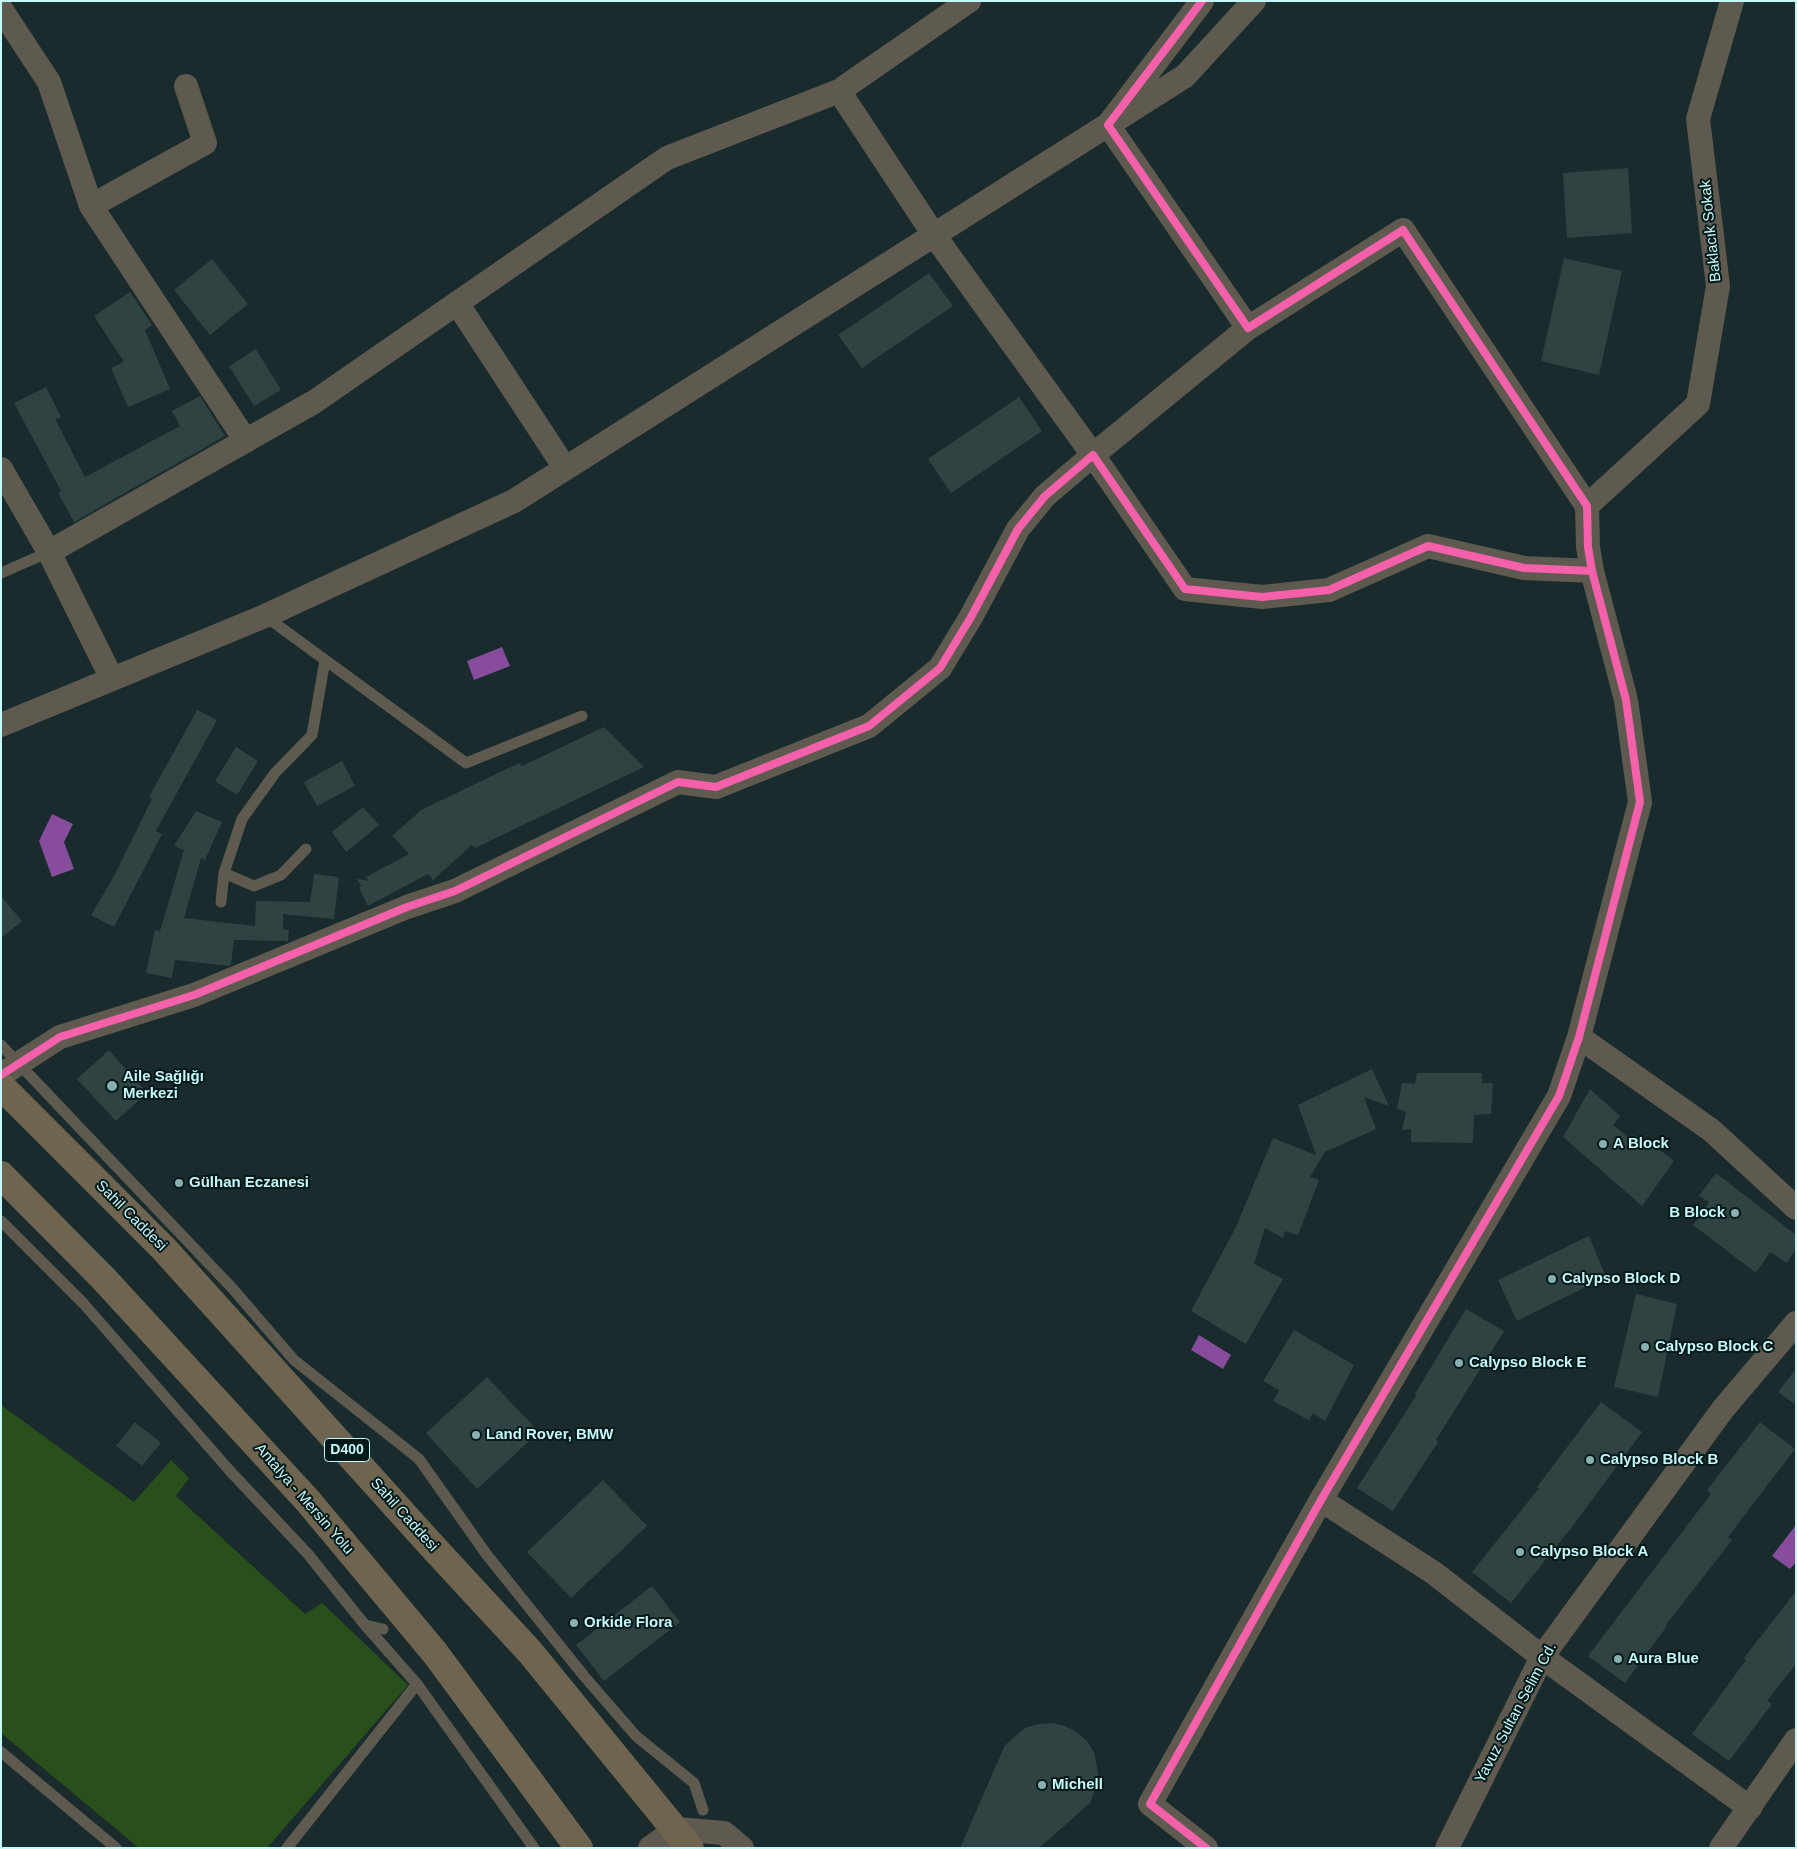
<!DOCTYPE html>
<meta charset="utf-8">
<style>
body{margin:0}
#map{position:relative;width:1797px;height:1849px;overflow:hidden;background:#192b2c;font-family:Arial,sans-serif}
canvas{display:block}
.frame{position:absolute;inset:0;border:2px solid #c7f8f9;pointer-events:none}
</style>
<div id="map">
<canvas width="1797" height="1849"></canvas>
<div class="frame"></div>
</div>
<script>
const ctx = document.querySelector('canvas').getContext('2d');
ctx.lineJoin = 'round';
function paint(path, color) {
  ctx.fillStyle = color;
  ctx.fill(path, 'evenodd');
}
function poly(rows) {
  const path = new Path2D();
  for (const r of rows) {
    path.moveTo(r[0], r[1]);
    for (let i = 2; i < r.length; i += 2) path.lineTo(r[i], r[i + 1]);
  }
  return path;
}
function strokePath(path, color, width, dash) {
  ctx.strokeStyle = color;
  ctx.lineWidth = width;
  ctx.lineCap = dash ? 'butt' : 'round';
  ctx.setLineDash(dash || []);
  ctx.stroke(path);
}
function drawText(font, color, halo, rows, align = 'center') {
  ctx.font = font + ' Arial,sans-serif';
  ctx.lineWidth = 4;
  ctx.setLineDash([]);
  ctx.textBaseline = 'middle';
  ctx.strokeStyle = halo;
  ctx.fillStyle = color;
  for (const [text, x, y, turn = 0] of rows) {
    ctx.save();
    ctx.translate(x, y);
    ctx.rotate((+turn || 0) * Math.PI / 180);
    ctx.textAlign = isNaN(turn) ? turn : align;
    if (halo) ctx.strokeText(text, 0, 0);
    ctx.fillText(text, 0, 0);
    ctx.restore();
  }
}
paint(poly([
 [1,1405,134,1502,171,1460,189,1478,176,1496,305,1614,322,1603,408,1685,267,1848,139,1848,1,1733]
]), '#29501b');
paint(poly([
 [502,647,510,666,474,680,467,661],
 [52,814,73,824,64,842,74,869,52,877,39,841],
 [1199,1335,1231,1355,1223,1369,1191,1350],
 [1796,1525,1796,1562,1790,1569,1772,1556]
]), '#874d9c');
paint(poly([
 [1628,168,1632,233,1567,238,1563,173],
 [1564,258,1622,271,1599,375,1541,361],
 [212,259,248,304,210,335,174,290],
 [929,273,953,306,862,368,838,335],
 [130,292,152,325,145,330,170,389,128,407,111,368,124,362,94,316],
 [256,349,281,390,254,406,229,366],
 [46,387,61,417,55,419,85,477,180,426,172,411,200,396,225,436,74,522,58,493,61,491,14,403],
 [1019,397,1042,431,951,493,928,459],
 [197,710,217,720,156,831,162,834,114,927,91,915,113,878,152,799,149,797],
 [604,727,644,767,475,848,472,845,433,880,428,874,368,906,359,888,361,886,357,879,369,881,366,877,409,854,392,836,421,810,519,763,522,766],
 [236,747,258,761,237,795,215,781],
 [342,761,355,786,317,806,304,782],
 [363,807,379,825,346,852,332,832],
 [196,811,222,822,205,860,201,858,184,918,255,926,256,901,310,902,314,874,339,877,334,919,283,914,283,929,289,930,288,941,234,940,231,965,229,966,175,960,172,978,146,973,155,930,160,931,184,850,174,846],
 [1,896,22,921,1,938],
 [109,1050,147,1093,116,1121,77,1079],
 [1372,1069,1389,1106,1364,1097,1376,1129,1325,1152,1310,1177,1319,1180,1298,1235,1285,1231,1283,1238,1265,1228,1254,1264,1283,1279,1246,1344,1191,1311,1236,1227,1273,1138,1316,1155,1298,1105],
 [1417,1073,1482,1073,1482,1083,1493,1083,1491,1114,1474,1115,1473,1143,1411,1142,1411,1129,1402,1130,1406,1112,1397,1109,1402,1083,1415,1084],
 [1590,1089,1620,1116,1613,1125,1641,1148,1647,1140,1674,1161,1642,1206,1563,1137],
 [1716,1173,1796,1235,1796,1249,1787,1263,1770,1252,1756,1273,1693,1225,1709,1202,1699,1196],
 [1589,1236,1606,1277,1517,1321,1498,1280],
 [1636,1294,1677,1304,1658,1397,1614,1387],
 [1466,1309,1504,1331,1436,1440,1438,1442,1393,1511,1357,1488,1416,1396,1415,1394],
 [1294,1330,1354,1365,1325,1421,1313,1413,1309,1420,1273,1401,1279,1390,1263,1381],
 [1796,1369,1796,1405,1778,1392],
 [487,1377,539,1432,477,1489,426,1433],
 [1601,1402,1642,1432,1575,1523,1511,1603,1472,1572,1539,1488,1537,1487],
 [135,1422,161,1443,142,1466,116,1446],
 [1760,1422,1795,1449,1728,1537,1732,1540,1666,1625,1667,1626,1625,1683,1588,1656,1711,1494,1707,1490],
 [603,1480,647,1526,571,1598,527,1552],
 [652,1586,680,1622,604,1681,576,1645],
 [1796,1591,1796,1664,1767,1701,1772,1704,1729,1761,1692,1734,1746,1660,1744,1658],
 [1052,1723,1065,1726,1077,1732,1087,1741,1094,1752,1099,1778,1090,1803,1039,1848,960,1848,1005,1745,1025,1728,1038,1724]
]), '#304343');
strokePath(poly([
 [1,573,49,552],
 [265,616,466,763,582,716],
 [224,873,254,886,281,875,306,849],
 [221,902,224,873,242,819,275,773,312,735,325,660],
 [1,1045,233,1289,294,1360,419,1459,487,1555,584,1676,636,1736,694,1783,703,1810],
 [1,1221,83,1303,230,1471,307,1553,365,1625,383,1629],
 [365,1625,417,1684,534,1848],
 [1,1752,116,1848],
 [287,1848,417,1684]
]), '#5e5a4f', 11);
strokePath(poly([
 [1202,1,1108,125,1248,328,1403,230,1587,506,1588,547,1592,571,1626,700,1640,802,1579,1037,1559,1096,1321,1500,1150,1804,1206,1848],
 [1,9,49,82,91,206,205,143,186,86],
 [839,91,969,1],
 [91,206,246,441],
 [457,303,565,468],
 [1,469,49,552,112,679],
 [1587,506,1698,404,1718,286,1698,119,1732,1],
 [49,552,314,402,667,158,839,91,934,235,1093,455,1248,328],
 [1,725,265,616,514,501,1185,76,1254,1],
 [1579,1037,1711,1130,1796,1208],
 [1,1075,60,1037,194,995,407,907,455,891,678,782,716,787,869,726,940,668,971,617,1018,529,1045,496,1093,455,1185,589,1262,597,1329,590,1428,546,1524,568,1592,571],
 [1321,1500,1434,1573,1542,1657,1750,1808],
 [650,1848,676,1829,724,1833,742,1848],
 [1447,1848,1542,1657,1723,1409,1796,1323],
 [1721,1848,1796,1740]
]), '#5e5a4f', 24);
strokePath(poly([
 [1,1086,164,1249,432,1546,530,1652,690,1848],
 [1,1175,103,1278,308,1501,435,1653,579,1848]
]), '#6e644f', 28);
strokePath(poly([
 [1202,1,1108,125,1248,328,1403,230,1587,506,1588,547,1592,571,1626,700,1640,802,1579,1037,1559,1096,1321,1500,1150,1804,1206,1848],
 [1,1075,60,1037,194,995,407,907,455,891,678,782,716,787,869,726,940,668,971,617,1018,529,1045,496,1093,455,1185,589,1262,597,1329,590,1428,546,1524,568,1592,571]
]), '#f560ab', 8);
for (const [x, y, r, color] of [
 [112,1086,6,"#8ab0b1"],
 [1603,1144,5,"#8ab0b1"],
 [179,1183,5,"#8ab0b1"],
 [1735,1213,5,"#8ab0b1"],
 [1552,1279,5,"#8ab0b1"],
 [1645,1347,5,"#8ab0b1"],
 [1459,1363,5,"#8ab0b1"],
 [476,1435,5,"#8ab0b1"],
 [1590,1460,5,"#8ab0b1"],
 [1520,1552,5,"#8ab0b1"],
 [574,1623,5,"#8ab0b1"],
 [1618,1659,5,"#8ab0b1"],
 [1042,1785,5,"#8ab0b1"]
]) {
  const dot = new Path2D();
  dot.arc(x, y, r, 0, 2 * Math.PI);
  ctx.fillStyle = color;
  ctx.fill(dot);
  strokePath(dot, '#03191a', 2);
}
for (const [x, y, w] of [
 [347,1450,45]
]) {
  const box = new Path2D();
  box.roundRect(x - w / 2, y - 11.5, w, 23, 4);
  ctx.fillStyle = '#03191a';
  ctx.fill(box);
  strokePath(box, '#c7f8f9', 1);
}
drawText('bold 14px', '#c7f8f9', null, [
 ["D400",347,1450]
]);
drawText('15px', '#c7f8f9', '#03191a', [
 ["Baklacık Sokak",1711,231,-96],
 ["Sahil Caddesi",131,1216,45],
 ["Antalya - Mersin Yolu",304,1499,49],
 ["Sahil Caddesi",404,1515,48],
 ["Yavuz Sultan Selim Cd.",1516,1713,-62]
]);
drawText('bold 15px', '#c7f8f9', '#03191a', [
 ["Aile Sağlığı",123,1077],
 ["Merkezi",123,1094],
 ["A Block",1613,1144],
 ["Gülhan Eczanesi",189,1183],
 ["B Block",1725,1213,"right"],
 ["Calypso Block D",1562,1279],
 ["Calypso Block C",1655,1347],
 ["Calypso Block E",1469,1363],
 ["Land Rover, BMW",486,1435],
 ["Calypso Block B",1600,1460],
 ["Calypso Block A",1530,1552],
 ["Orkide Flora",584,1623],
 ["Aura Blue",1628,1659],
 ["Michell",1052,1785]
], 'left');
</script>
